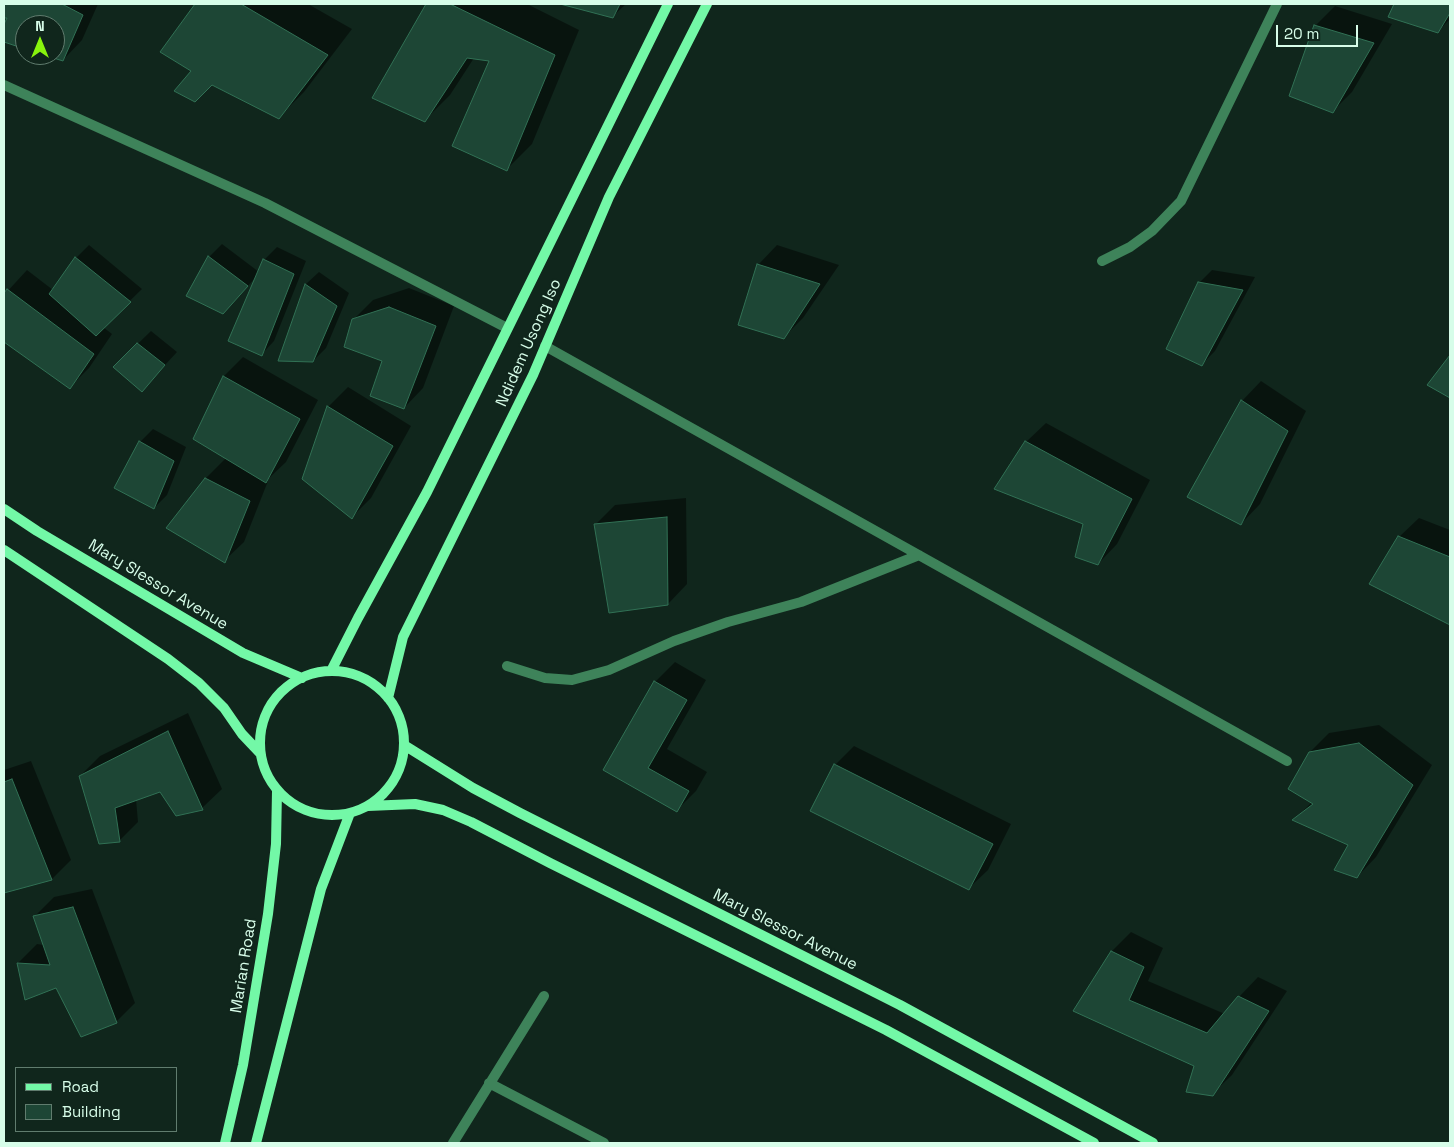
<!DOCTYPE html>
<style>
body{margin:0}
#map{position:relative;width:1454px;height:1147px;overflow:hidden;background:#10261c;font-family:"Space Grotesk",sans-serif}
canvas{display:block}
.frame{position:absolute;inset:0;border:5px solid #d7fde9;pointer-events:none}
.legend{position:absolute;left:15px;top:1067px;width:162px;height:65px;box-sizing:border-box;background:#10261c;border:1px solid #607c6e;margin:0;padding:6px 9px;list-style:none;font-size:15px;color:#d7fde9}
.legend li{display:flex;align-items:center;gap:10px;height:25px}
.legend b{width:25px;border:1px solid #607c6e}
.north{position:absolute;left:15px;top:15px;width:50px;height:50px;box-sizing:border-box;background:#10261c;border:1px solid #607c6e;border-radius:50%;rotate:0deg;font-size:14px;font-weight:700;line-height:20px;text-align:center;color:#d7fde9}
.north::after{content:'';display:block;margin:auto;width:18px;height:22px;background:#88f40d;clip-path:polygon(50% 0,100% 100%,50% 72%,0 100%)}
.scale{position:absolute;left:1276px;top:25px;width:82px;height:22px;box-sizing:border-box;border:2px solid #d7fde9;border-top:0;padding-left:6px;font-size:15px;line-height:18px;white-space:nowrap;color:#d7fde9;-webkit-text-stroke:4px #10261c;paint-order:stroke}
</style>
<div id="map">
<canvas width="1454" height="1147"></canvas>
<div class="frame"></div>
<ul class="legend">
<li><b style="height:6px;background:#73f8a7"></b>Road</li>
<li><b style="height:14px;background:#1d4635"></b>Building</li>
</ul>
<div class="north">N</div>
<div class="scale">20 m</div>
</div>
<script>
const ctx = document.querySelector('canvas').getContext('2d');
ctx.lineJoin = 'round';
function paint(path, color) {
  ctx.fillStyle = color;
  ctx.fill(path, 'evenodd');
}
function poly(rows) {
  const path = new Path2D();
  for (const r of rows) {
    if (r.length === 3) {
      path.moveTo(r[0] + r[2], r[1]);
      path.arc(r[0], r[1], r[2], 0, 2 * Math.PI);
      continue;
    }
    path.moveTo(r[0], r[1]);
    for (let i = 2; i < r.length; i += 2) path.lineTo(r[i], r[i + 1]);
  }
  return path;
}
function strokePath(path, color, width, dash) {
  ctx.strokeStyle = color;
  ctx.lineWidth = width;
  ctx.lineCap = dash ? 'butt' : 'round';
  ctx.setLineDash(dash || []);
  ctx.stroke(path);
}
function drawText(font, color, halo, rows, align = 'center') {
  ctx.font = font + ' "Space Grotesk",sans-serif';
  ctx.lineWidth = 4;
  ctx.setLineDash([]);
  ctx.textBaseline = 'middle';
  ctx.strokeStyle = halo;
  ctx.fillStyle = color;
  for (const [text, x, y, turn = 0] of rows) {
    ctx.save();
    ctx.translate(x, y);
    ctx.rotate((+turn || 0) * Math.PI / 180);
    ctx.textAlign = isNaN(turn) ? turn : align;
    if (halo) ctx.strokeText(text, 0, 0);
    ctx.fillText(text, 0, 0);
    ctx.restore();
  }
}
paint(poly([
 [4,4,98,4,82,40,63,60,48,55,55,55,55,25,25,25,25,47,4,41,4,26,9,18,4,16],
 [197,4,308,4,352,29,304,92,279,117,161,52],
 [428,4,527,4,579,30,532,144,507,169,491,60,474,58,450,95,425,120,374,97],
 [564,4,626,4,612,17],
 [1395,4,1450,4,1450,19,1437,32,1390,16],
 [1335,6,1392,24,1352,92,1332,112,1315,26],
 [222,244,259,272,264,260,277,247,306,261,274,341,262,354,257,276,223,313,188,295,209,257],
 [89,245,142,289,103,327,112,334,89,368,70,387,4,340,4,295,27,270,53,290,76,258],
 [777,245,839,265,803,318,783,338,758,265],
 [1212,270,1255,277,1215,351,1202,364,1199,283],
 [319,272,349,293,326,348,313,361,280,360,306,284],
 [409,288,454,306,423,388,404,408,384,360,353,320,373,300],
 [151,331,177,352,142,390,114,367],
 [243,357,318,400,286,462,267,480,268,481,244,542,224,561,206,478,226,458,194,439,224,376],
 [1261,381,1306,411,1260,504,1241,524,1242,401],
 [348,387,411,426,371,498,352,517,303,479,328,407],
 [1046,423,1150,480,1117,544,1098,564,1085,523,1026,442],
 [153,429,186,447,167,495,154,508,140,442],
 [686,498,687,584,668,604,596,524,615,505],
 [1419,518,1450,530,1450,624,1371,584,1399,537],
 [675,662,706,680,667,749,707,772,696,791,677,810,605,769,655,682],
 [188,713,222,789,202,808,161,790,136,799,138,822,119,841,80,776,100,756],
 [1379,725,1432,765,1376,857,1357,877,1350,844,1294,820,1312,802,1310,752,1329,733],
 [854,746,1011,824,988,870,968,889,835,765],
 [31,761,71,860,52,879,4,891,4,770],
 [92,889,135,1003,116,1022,18,963,37,944,44,945,35,916,54,897],
 [1131,932,1163,948,1148,981,1225,1014,1239,997,1258,977,1287,991,1232,1075,1212,1094,1195,1066,1075,1010,1112,951]
]), '#0007');
const building = poly([
 [4,4,62,4,83,15,63,61,44,55,55,55,55,25,25,25,25,49,4,42,4,24,7,18,4,18,4,4],
 [195,4,241,4,328,55,279,119,212,85,195,102,174,91,191,71,160,52,195,4],
 [426,4,450,4,555,55,507,171,452,146,489,61,467,58,425,122,372,98,426,4],
 [560,4,620,4,613,18,560,4],
 [1394,4,1450,4,1450,13,1438,33,1388,17,1394,4],
 [1314,25,1374,43,1333,113,1289,96,1314,25],
 [208,256,248,286,223,314,186,296,208,256],
 [75,257,131,302,96,336,49,294,75,257],
 [263,259,294,274,262,356,228,341,263,259],
 [757,264,820,284,784,339,738,325,757,264],
 [1198,282,1243,290,1202,366,1166,349,1198,282],
 [305,284,337,306,313,362,278,361,305,284],
 [7,289,94,354,70,389,4,342,4,293,7,289],
 [389,307,436,326,404,409,370,396,382,361,344,347,352,319,389,307],
 [137,343,165,365,142,392,113,367,137,343],
 [1450,355,1450,398,1427,385,1450,355],
 [223,376,300,419,266,483,193,439,223,376],
 [1241,400,1288,431,1241,525,1187,497,1241,400],
 [327,406,393,446,352,519,302,479,327,406],
 [139,441,174,461,154,509,114,488,139,441],
 [1025,441,1132,499,1098,565,1075,557,1083,524,994,489,1025,441],
 [205,478,250,501,225,563,166,528,205,478],
 [667,517,668,605,609,613,594,524,667,517],
 [1398,536,1450,557,1450,625,1369,584,1398,536],
 [654,681,687,700,648,768,689,791,677,812,603,770,654,681],
 [168,731,203,810,176,816,160,792,115,808,120,842,99,844,79,776,168,731],
 [1359,743,1413,785,1357,878,1334,870,1348,845,1292,820,1313,804,1288,789,1309,752,1359,743],
 [834,764,993,844,969,890,810,811,834,764],
 [12,779,52,880,4,893,4,782,12,779],
 [73,907,117,1023,81,1037,56,988,25,1000,17,963,50,965,33,916,73,907],
 [1111,951,1144,967,1129,1000,1207,1033,1238,996,1269,1011,1213,1096,1186,1092,1194,1066,1073,1011,1111,951]
]);
paint(building, '#1d4635');
strokePath(building, '#317155', 1);
strokePath(poly([
 [1102,261,1130,247,1152,231,1181,201,1277,4],
 [545,346,1287,761],
 [507,666,545,678,572,680,609,670,674,641,728,622,801,602,919,555]
]), '#3e835a', 10);
strokePath(poly([
 [4,85,265,203,507,328],
 [489,1083,604,1143],
 [453,1143,544,996]
]), '#3e835a', 10);
strokePath(poly([
 [4,509,37,531,243,653,302,678],
 [4,550,168,659,199,683,224,708,242,734,260,753],
 [331,671,358,618,427,492,668,4],
 [332,743,72],
 [388,698,403,637,533,375,609,197,707,4],
 [404,745,473,788,520,813,900,1005,1153,1143],
 [368,806,415,804,443,810,471,822,550,863,886,1030,1094,1143],
 [225,1143,243,1065,268,914,276,844,277,791],
 [256,1143,321,889,350,813]
]), '#73f8a7', 10);
drawText('16px', '#d7fde9', '#10261c', [
 ["Ndidem Usong Iso",529,343,-66],
 ["Mary Slessor Avenue",158,585,31],
 ["Mary Slessor Avenue",785,930,27],
 ["Marian Road",244,966,-81]
]);
</script>
